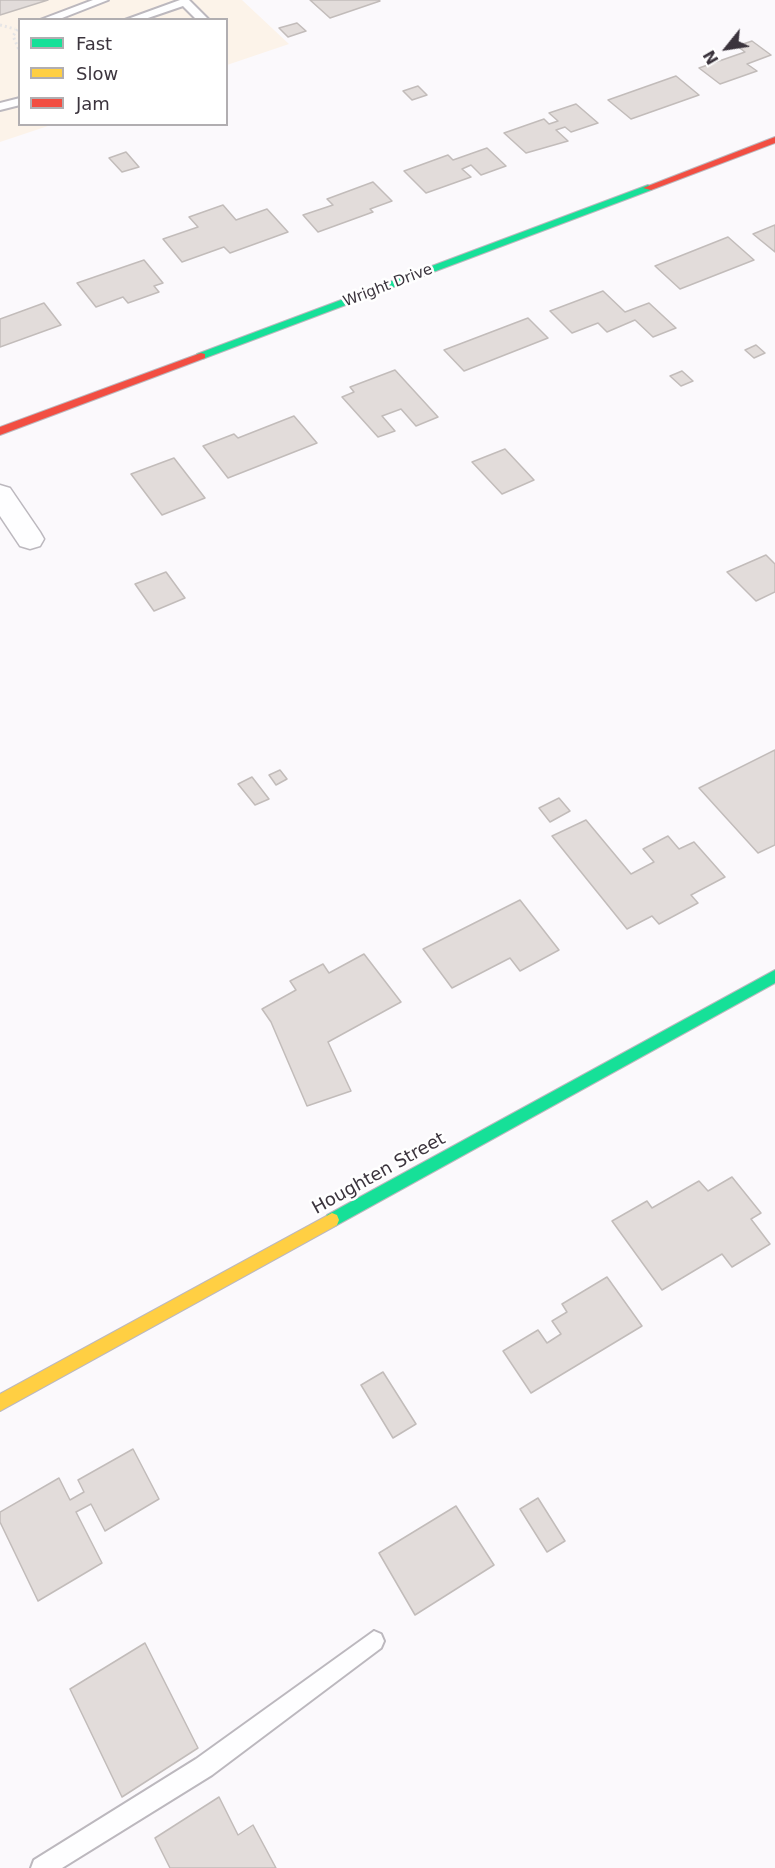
<!DOCTYPE html>
<style>
body{margin:0}
#map{position:relative;width:775px;height:1868px;overflow:hidden;background:#fbf9fc;font-family:"DejaVu Sans",sans-serif}
canvas{display:block}
.legend{position:absolute;left:18px;top:18px;width:210px;height:108px;box-sizing:border-box;background:#fff;border:2px solid #b1aeb1;margin:0;padding:8px 10px;list-style:none;font-size:18px;color:#3b343d}
.legend li{display:flex;align-items:center;gap:12px;height:30px}
.legend b{width:30px;border:2px solid #b1aeb1}
.north{position:absolute;left:697px;top:18px;width:60px;height:60px;-webkit-text-stroke:4px #fff;paint-order:stroke;rotate:240deg;font-size:16px;font-weight:700;line-height:24px;text-align:center;color:#3b343d}
.north::after{content:'';display:block;margin:auto;width:21px;height:27px;background:#3b343d;clip-path:polygon(50% 0,100% 100%,50% 72%,0 100%)}
</style>
<div id="map">
<canvas width="775" height="1868"></canvas>
<ul class="legend">
<li><b style="height:8px;background:#16e098"></b>Fast</li>
<li><b style="height:8px;background:#ffcf43"></b>Slow</li>
<li><b style="height:8px;background:#f24e42"></b>Jam</li>
</ul>
<div class="north">N</div>
</div>
<script>
const ctx = document.querySelector('canvas').getContext('2d');
ctx.lineJoin = 'round';
function paint(path, color) {
  ctx.fillStyle = color;
  ctx.fill(path, 'evenodd');
}
function poly(rows) {
  const path = new Path2D();
  for (const r of rows) {
    path.moveTo(r[0], r[1]);
    for (let i = 2; i < r.length; i += 2) path.lineTo(r[i], r[i + 1]);
  }
  return path;
}
function strokePath(path, color, width, dash) {
  ctx.strokeStyle = color;
  ctx.lineWidth = width;
  ctx.lineCap = dash ? 'butt' : 'round';
  ctx.setLineDash(dash || []);
  ctx.stroke(path);
}
function drawText(font, color, halo, rows, align = 'center') {
  ctx.font = font + ' "DejaVu Sans",sans-serif';
  ctx.lineWidth = 5;
  ctx.setLineDash([]);
  ctx.textBaseline = 'middle';
  ctx.strokeStyle = halo;
  ctx.fillStyle = color;
  for (const [text, x, y, turn = 0] of rows) {
    ctx.save();
    ctx.translate(x, y);
    ctx.rotate((+turn || 0) * Math.PI / 180);
    ctx.textAlign = isNaN(turn) ? turn : align;
    if (halo) ctx.strokeText(text, 0, 0);
    ctx.fillText(text, 0, 0);
    ctx.restore();
  }
}
paint(poly([
 [0,0,242,0,289,44,227,65,226,20,20,20,20,124,51,125,0,142]
]), '#fcf3e9');
const building = poly([
 [0,0,48,0,0,15,0,0],
 [310,0,378,0,380,1,330,18,310,0],
 [297,23,306,31,288,37,279,28,297,23],
 [752,41,771,55,747,64,757,71,720,84,699,68,745,52,737,46,752,41],
 [676,76,699,95,631,119,608,100,676,76],
 [418,86,427,95,412,100,403,91,418,86],
 [576,104,598,123,571,132,565,127,556,130,568,141,526,153,504,133,544,119,549,124,558,121,549,113,576,104],
 [487,148,506,166,481,175,471,165,462,169,471,177,426,193,404,171,448,155,453,160,487,148],
 [126,152,139,167,122,172,109,158,126,152],
 [373,182,392,201,370,209,373,212,318,232,303,215,333,205,327,199,373,182],
 [223,205,236,220,267,209,288,232,230,253,224,247,182,262,163,239,198,227,189,217,223,205],
 [775,225,775,252,753,234,775,225],
 [728,237,754,260,680,289,655,266,728,237],
 [144,260,163,283,154,286,159,292,128,303,123,297,96,307,77,283,144,260],
 [603,291,625,312,649,303,676,328,653,337,635,320,607,332,598,323,572,333,550,311,603,291],
 [44,303,61,325,0,347,0,319,44,303],
 [528,318,548,338,464,371,444,350,528,318],
 [756,345,765,353,754,358,745,350,756,345],
 [395,370,438,417,416,426,401,409,382,416,395,431,378,437,342,397,354,392,350,387,395,370],
 [682,371,693,381,681,386,670,376,682,371],
 [294,416,317,443,228,478,203,446,234,434,238,438,294,416],
 [505,449,534,480,502,494,472,462,505,449],
 [174,458,205,498,162,515,131,474,174,458],
 [766,555,775,564,775,592,756,601,727,572,766,555],
 [166,572,185,598,154,611,135,584,166,572],
 [775,750,775,845,758,853,699,788,775,750],
 [280,770,287,779,276,785,269,775,280,770],
 [252,777,269,799,255,805,238,784,252,777],
 [559,798,570,811,550,822,539,808,559,798],
 [586,820,631,874,654,862,643,849,668,836,679,849,694,842,725,877,691,895,698,903,659,924,652,916,627,929,552,836,586,820],
 [520,900,559,950,520,971,510,958,452,988,423,949,520,900],
 [364,954,401,1002,328,1042,351,1091,307,1106,271,1022,262,1009,296,990,290,981,323,964,329,973,364,954],
 [732,1177,761,1213,751,1219,770,1244,732,1267,722,1254,662,1290,612,1221,647,1201,652,1208,699,1181,708,1191,732,1177],
 [607,1277,642,1326,531,1393,503,1351,538,1330,547,1343,561,1334,552,1321,567,1312,562,1304,607,1277],
 [383,1372,416,1424,393,1438,361,1385,383,1372],
 [133,1449,159,1499,105,1531,91,1504,76,1512,102,1563,38,1601,0,1522,0,1512,59,1478,70,1500,84,1492,78,1480,133,1449],
 [538,1498,565,1541,547,1552,520,1509,538,1498],
 [456,1506,494,1565,415,1615,379,1553,456,1506],
 [145,1643,198,1748,122,1797,70,1689,145,1643],
 [219,1797,238,1835,253,1825,276,1868,170,1868,155,1838,219,1797]
]);
paint(building, '#e2dcda');
strokePath(building, '#c2bcba', 1.5);
const lane = poly([
 [93,0,108,0,57,20,40,20,93,0],
 [180,0,189,0,209,20,197,20,183,6,142,20,125,20,180,0],
 [20,98,20,105,0,110,0,103,20,98],
 [374,1631,381,1634,384,1641,381,1648,212,1775,62,1868,31,1868,34,1860,196,1759,374,1631]
]);
const street = poly([
 [0,485,10,488,40,532,44,539,40,546,30,549,20,546,0,516,0,485]
]);
const fast = poly([
 [648,185,653,188,651,190,205,358,201,359,196,356,197,354,648,185],
 [775,970,775,983,337,1225,332,1227,327,1225,325,1220,327,1215,775,970]
]);
const slow = poly([
 [332,1213,337,1215,339,1220,337,1225,0,1411,0,1394,332,1213]
]);
const jam = poly([
 [775,137,775,143,651,190,643,188,775,137],
 [201,353,205,354,205,358,0,435,0,427,201,353]
]);
strokePath(lane, '#bcb8be', 4);
strokePath(street, '#bcb8be', 3);
strokePath(fast, '#bcb8be', 2);
strokePath(slow, '#bcb8be', 2);
strokePath(jam, '#bcb8be', 2);
strokePath(poly([
 [0,25,15,29],
 [20,25,13,36,20,52]
]), '#e6e5e6', 3, [2, 3]);
paint(lane, '#fefeff');
paint(street, '#fefeff');
paint(fast, '#16e098');
paint(slow, '#ffcf43');
paint(jam, '#f24e42');
drawText('15px', '#3b343d', '#fff', [
 ["Wright Drive",388,286,-21]
]);
drawText('18px', '#3b343d', '#fff', [
 ["Houghten Street",379,1174,-29]
]);
</script>
